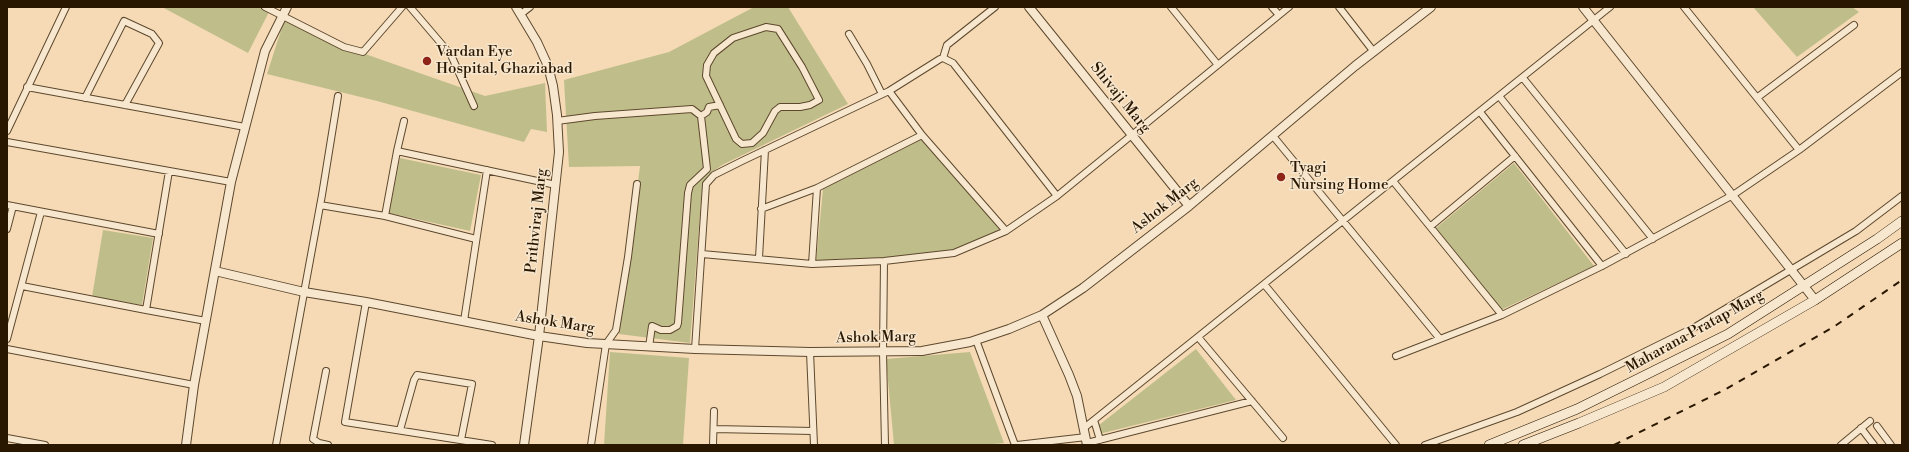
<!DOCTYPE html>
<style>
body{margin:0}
#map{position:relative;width:1909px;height:452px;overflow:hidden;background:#f5dab5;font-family:"Libre Bodoni",serif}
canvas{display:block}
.frame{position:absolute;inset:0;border:8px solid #2a1700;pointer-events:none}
</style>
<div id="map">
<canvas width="1909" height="452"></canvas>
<div class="frame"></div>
</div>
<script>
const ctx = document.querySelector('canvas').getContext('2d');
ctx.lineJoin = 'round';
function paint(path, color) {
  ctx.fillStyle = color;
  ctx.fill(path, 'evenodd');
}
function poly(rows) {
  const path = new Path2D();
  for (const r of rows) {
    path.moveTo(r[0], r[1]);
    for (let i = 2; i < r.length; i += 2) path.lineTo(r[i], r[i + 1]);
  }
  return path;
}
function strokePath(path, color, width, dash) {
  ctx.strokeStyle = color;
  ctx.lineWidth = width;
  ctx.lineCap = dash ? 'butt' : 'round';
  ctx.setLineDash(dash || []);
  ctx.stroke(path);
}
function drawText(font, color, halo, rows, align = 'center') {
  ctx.font = font + ' "Libre Bodoni",serif';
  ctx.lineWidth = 3;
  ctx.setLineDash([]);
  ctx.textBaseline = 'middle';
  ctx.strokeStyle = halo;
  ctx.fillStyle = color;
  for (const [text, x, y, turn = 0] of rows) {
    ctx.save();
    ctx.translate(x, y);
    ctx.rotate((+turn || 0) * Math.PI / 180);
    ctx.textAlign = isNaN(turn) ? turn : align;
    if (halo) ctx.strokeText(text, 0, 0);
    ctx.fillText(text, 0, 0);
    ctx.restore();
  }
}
paint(poly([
 [162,7,259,7,269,12,248,53],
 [754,7,788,7,848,104,722,165,708,175,702,188,690,343,619,334,640,166,569,167,564,80,669,52],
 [1753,7,1852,7,1859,12,1797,57],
 [284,21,368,55,485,96,545,83,547,132,531,129,524,142,377,101,267,74],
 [922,139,1000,230,952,252,880,262,816,261,823,189],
 [400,158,481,175,470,231,389,213],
 [1514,163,1594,266,1501,310,1436,228],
 [103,230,153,238,142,305,92,297],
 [1196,349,1236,400,1099,434,1099,425],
 [610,352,689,358,683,445,604,445],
 [970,352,1004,443,984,445,894,445,886,359]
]), '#bfbe8b');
const minor = poly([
 [265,7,344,47,363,52,402,7],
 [410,7,451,55,474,106],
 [1171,7,1218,65],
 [1272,7,1279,15],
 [1339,7,1374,52],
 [1684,7,1799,150],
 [521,14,530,7],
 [766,27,778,29,802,67,819,100,810,105,800,107,780,107,775,111,763,133,752,143,742,144,736,139,706,76,707,65,714,53,733,38,766,27],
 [849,34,867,64,882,94],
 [943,58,947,45,995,7],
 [1523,78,1653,239],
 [27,87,245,127],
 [889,91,922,135,1006,231],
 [1499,96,1626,254],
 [1758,97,1854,25],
 [85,98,124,21,152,34,159,43,125,105],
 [1480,112,1602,266],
 [557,121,595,116,692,109,701,116,707,112,709,107,720,105],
 [7,131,66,7],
 [1273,136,1440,339],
 [7,142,231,182],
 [397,151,556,185],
 [1393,181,1502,315],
 [7,205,159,234],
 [320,205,385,216,476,239],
 [761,209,817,188],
 [385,216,397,151,404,121],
 [1431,226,1515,156],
 [7,229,13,206],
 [702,254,812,264,884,261,954,253,1006,231,1057,196,1289,7],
 [759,258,765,150],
 [884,261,883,352,885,445],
 [812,264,817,188,922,135],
 [1264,284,1396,445],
 [22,286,146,310,169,171],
 [366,302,345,422,492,445],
 [146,310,206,321],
 [464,321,487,170],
 [1198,337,1283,438],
 [7,339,41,212],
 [976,340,1015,445],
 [649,347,652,326,661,330,670,330,677,326,678,323,688,193,690,185,707,169,701,116],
 [7,349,194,385],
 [695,349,706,184,714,175,742,161,889,91,940,59,943,58,953,63,1057,196],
 [810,352,814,445],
 [1396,356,1502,315,1602,266,1733,195,1799,150,1902,72],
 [326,371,313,439,319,443,328,445],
 [1094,420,1100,440],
 [1877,426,1891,445],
 [1084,428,1610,7],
 [1861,428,1874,445],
 [714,429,813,431],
 [400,430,414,380,417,375,472,384,461,440],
 [7,438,45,445],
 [1087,443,1252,401],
 [276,445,322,195,338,96],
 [591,445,606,344,616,330,628,257,637,184],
 [713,445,714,411],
 [1017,445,1086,437],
 [1425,445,1517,412,1600,374,1695,327,1856,231,1902,196],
 [1841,445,1870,421]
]);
const tertiary = poly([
 [516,7,537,42,548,66,553,86,557,115,559,152,539,336,524,445],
 [1029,7,1189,206],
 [1583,7,1815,300],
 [215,271,304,292,366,302,539,336,587,343,695,349,810,352,922,351,970,342,1009,329,1042,315,1083,288,1189,206,1355,66,1431,7],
 [1042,315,1069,375,1077,396,1087,445],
 [186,445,194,385,231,182,265,51,287,7]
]);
const secondary = poly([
 [1489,445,1577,409,1728,334,1877,239,1902,221],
 [1523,445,1579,423,1664,387,1815,300,1902,243]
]);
strokePath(minor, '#5d482d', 8);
strokePath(tertiary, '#5d482d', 10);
strokePath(secondary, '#2a1700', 10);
strokePath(minor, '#f8e7cf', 6);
strokePath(tertiary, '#f8e7cf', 8);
strokePath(secondary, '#f8e7cf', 9);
strokePath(poly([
 [1614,445,1726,389,1835,326,1902,280]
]), '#2a1700', 2, [7, 7]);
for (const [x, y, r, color] of [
 [427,61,5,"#8f2418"],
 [1281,177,5,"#8f2418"]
]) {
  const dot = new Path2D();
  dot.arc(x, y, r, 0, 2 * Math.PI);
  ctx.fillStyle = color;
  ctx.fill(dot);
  strokePath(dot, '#f8e7cf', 1.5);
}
drawText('15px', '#2a1700', '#f8e7cf', [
 ["Vardan Eye",436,52],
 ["Hospital, Ghaziabad",436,69],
 ["Tyagi",1290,168],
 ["Nursing Home",1290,185]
], 'left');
drawText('15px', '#2a1700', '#f8e7cf', [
 ["Shivaji Marg",1120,98,51],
 ["Ashok Marg",1165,206,-38],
 ["Prithviraj Marg",537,221,-84],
 ["Ashok Marg",555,323,9],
 ["Maharana Pratap Marg",1695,332,-29],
 ["Ashok Marg",876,338,-1]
]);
</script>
